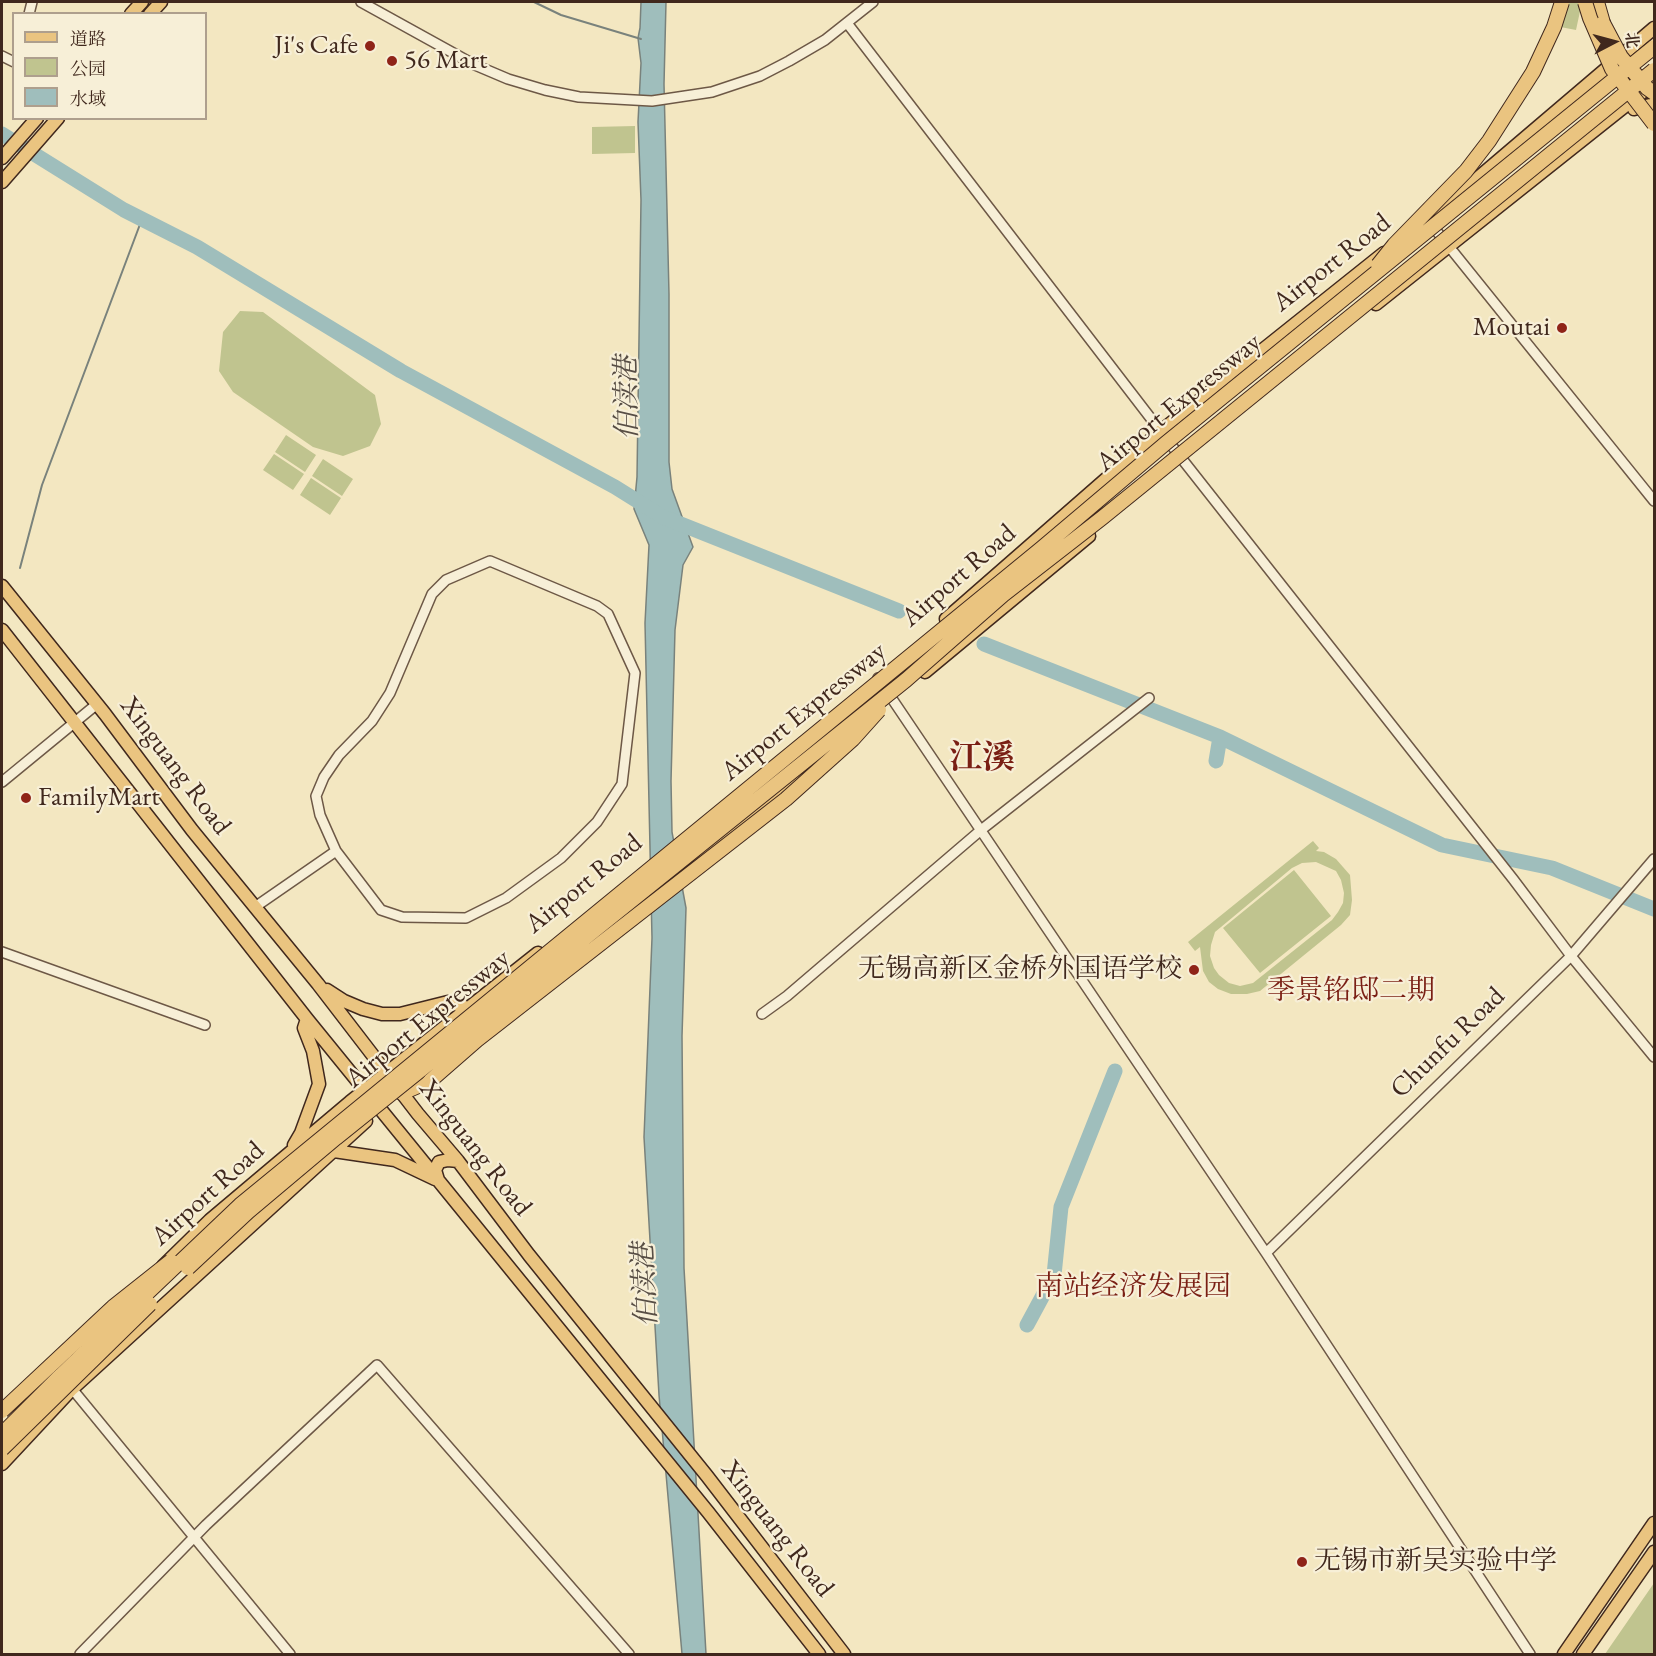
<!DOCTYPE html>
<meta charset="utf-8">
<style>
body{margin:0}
#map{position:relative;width:1656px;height:1656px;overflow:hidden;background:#f3e7c1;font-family:"EB Garamond","Noto Serif SC",serif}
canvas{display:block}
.frame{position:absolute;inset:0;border:3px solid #40281d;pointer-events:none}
.legend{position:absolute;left:12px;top:12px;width:195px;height:108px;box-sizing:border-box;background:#f7efd7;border:2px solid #ae9f8d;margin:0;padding:8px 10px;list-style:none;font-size:18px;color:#40281d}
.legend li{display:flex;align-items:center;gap:12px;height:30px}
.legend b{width:30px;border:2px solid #ae9f8d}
.north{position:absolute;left:1584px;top:12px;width:60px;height:60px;-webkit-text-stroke:4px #f7efd7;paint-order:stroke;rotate:84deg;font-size:16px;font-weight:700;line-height:24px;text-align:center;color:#40281d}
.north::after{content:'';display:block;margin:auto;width:21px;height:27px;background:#40281d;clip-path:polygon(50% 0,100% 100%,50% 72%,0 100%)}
</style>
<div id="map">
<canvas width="1656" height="1656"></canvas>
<div class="frame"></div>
<ul class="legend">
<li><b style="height:8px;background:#eac480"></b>道路</li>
<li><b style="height:16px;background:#c0c48f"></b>公园</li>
<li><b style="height:16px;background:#9fbebc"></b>水域</li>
</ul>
<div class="north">北</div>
</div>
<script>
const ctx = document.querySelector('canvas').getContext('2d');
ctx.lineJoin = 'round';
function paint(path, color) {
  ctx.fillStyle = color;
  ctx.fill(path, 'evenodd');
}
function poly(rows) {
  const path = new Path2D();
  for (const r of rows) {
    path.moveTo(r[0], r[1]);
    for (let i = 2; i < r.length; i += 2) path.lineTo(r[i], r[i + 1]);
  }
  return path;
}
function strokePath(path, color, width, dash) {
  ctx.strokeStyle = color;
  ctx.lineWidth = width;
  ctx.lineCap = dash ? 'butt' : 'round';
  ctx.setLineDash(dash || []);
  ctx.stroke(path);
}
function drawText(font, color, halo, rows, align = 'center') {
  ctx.font = font + ' "EB Garamond","Noto Serif SC",serif';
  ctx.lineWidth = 4.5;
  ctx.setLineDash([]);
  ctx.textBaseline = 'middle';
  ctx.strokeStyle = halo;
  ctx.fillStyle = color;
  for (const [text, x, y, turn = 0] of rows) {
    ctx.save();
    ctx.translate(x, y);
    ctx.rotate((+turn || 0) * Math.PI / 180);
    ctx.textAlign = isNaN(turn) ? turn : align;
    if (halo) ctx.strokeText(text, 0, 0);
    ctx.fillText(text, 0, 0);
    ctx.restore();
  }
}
paint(poly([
 [1555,2,1582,2,1576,30,1550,25],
 [635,126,635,153,592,154,592,127],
 [240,311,263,312,375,395,381,424,370,446,343,456,313,447,233,392,219,371,223,332],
 [286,435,316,455,305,472,275,452],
 [274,454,304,474,293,490,263,470],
 [323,459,353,479,342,496,312,476],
 [311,478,341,498,330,515,300,495],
 [1313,841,1319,848,1316,851,1324,852,1336,859,1350,875,1352,900,1350,915,1341,925,1260,991,1247,994,1231,994,1218,989,1209,982,1203,971,1200,947,1195,951,1188,942],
 [1316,862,1336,871,1341,880,1344,893,1343,903,1338,912,1332,920,1253,983,1240,986,1229,983,1219,975,1214,968,1210,956,1211,945,1215,932,1292,868,1302,863],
 [1294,870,1331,916,1260,973,1223,928],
 [1654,1583,1654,1654,1605,1654]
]), '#c0c48f');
const water = poly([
 [641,2,666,2,664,84,669,294,669,462,672,489,693,547,683,565,675,630,671,781,672,832,686,908,682,1036,684,1268,706,1654,682,1654,659,1395,644,1137,652,938,645,623,649,545,634,509,637,477,641,200,638,122,641,63,638,38,640,28,641,2]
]);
paint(water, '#9fbebc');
strokePath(water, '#79827c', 1.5);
strokePath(poly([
 [534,2,561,15,641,39],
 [20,568,42,485,142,219]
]), '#79827c', 2);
strokePath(poly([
 [2,134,124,210,197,247,401,371,615,487,663,517,899,611],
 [984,644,1220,737,1442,845,1552,868,1654,909],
 [1216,761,1220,737],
 [1027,1325,1054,1275,1061,1207,1115,1071]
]), '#9fbebc', 15);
const minor = poly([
 [361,2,475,65,508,79,545,90,579,97,652,101,712,92,760,76,789,61,825,40,873,2],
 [29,14,32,2],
 [847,23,1182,459,1513,879,1571,956,1654,1057],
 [2,56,14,62],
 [1430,223,1654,501],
 [878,678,1266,1253,1530,1654],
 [2,782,97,704],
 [255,907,336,851,381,910,402,917,466,918,506,898,561,858,597,822,622,784,635,673,608,614,597,606,490,561,446,580,432,594,390,693,372,721,339,755,324,777,316,796,320,815,336,851],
 [2,952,205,1025],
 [762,1014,787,996,981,830,1149,698],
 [1266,1253,1571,956,1654,859],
 [69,1385,290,1654],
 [80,1654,206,1525,377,1365,629,1654]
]);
const major = poly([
 [131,14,142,2],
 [150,14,161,2],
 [1634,109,1654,104],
 [2,158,37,118],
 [2,182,58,118],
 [1423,222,1472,183,1654,28],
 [1376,304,1654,83],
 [2,586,105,714,192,830,318,984,418,1114,458,1161,529,1255,707,1476,844,1654],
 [946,619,1161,431,1384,253],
 [2,630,307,1019,708,1512,819,1654],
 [925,672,1089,536],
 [570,959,807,773],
 [327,990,344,1001,363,1009,382,1014,400,1014,448,1002,468,1008],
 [294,1145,301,1133,319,1084,313,1051,304,1028,307,1019],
 [334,1151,395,1160,435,1179],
 [438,1180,435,1170,439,1162,448,1160,458,1161],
 [163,1266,210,1220,350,1102,538,953],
 [68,1359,101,1327],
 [2,1464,72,1389,366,1121],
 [1564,1654,1654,1523],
 [1583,1654,1654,1552]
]);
const highway = poly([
 [1597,2,1603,23],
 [402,1093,430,1081]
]);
strokePath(minor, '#6d5846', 12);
strokePath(major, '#40281d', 15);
strokePath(highway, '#40281d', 16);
strokePath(minor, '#f7efd7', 9);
strokePath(major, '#eac480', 12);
strokePath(highway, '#eac480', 14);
const highwayBridge = poly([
 [1585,2,1590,18,1612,69,1654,124],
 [1603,23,1621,57,1647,88,1654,93],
 [1378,265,1394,245,1466,171,1489,141,1533,72,1554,27,1562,2],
 [430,1081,477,1040,786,799,853,739,879,710],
 [188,1268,248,1212,336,1138,906,680,1003,595,1102,518,1654,70],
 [2,1411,113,1307,171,1261],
 [2,1434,59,1377,240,1205,1042,548,1166,443,1654,47],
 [2,1449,150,1304]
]);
strokePath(highwayBridge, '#40281d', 16, []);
strokePath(highwayBridge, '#eac480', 14);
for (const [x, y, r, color] of [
 [370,46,6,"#8f2418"],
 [392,61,6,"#8f2418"],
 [1562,328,6,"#8f2418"],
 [26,798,6,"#8f2418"],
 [1194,970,6,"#8f2418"],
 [1302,1562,6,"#8f2418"]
]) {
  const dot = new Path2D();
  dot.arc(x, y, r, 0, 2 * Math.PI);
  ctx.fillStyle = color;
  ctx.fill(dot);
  strokePath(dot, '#f7efd7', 2);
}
drawText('27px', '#40281d', '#f7efd7', [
 ["Ji's Cafe",358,46],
 ["56 Mart",404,61,"left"],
 ["Moutai",1550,328],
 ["FamilyMart",38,798,"left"],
 ["无锡高新区金桥外国语学校",1182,970],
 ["无锡市新吴实验中学",1314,1562,"left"]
], 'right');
drawText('27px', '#40281d', '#f7efd7', [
 ["Airport Road",1332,263,-38],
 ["Airport Expressway",1179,403,-39],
 ["Airport Road",959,576,-41],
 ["Airport Expressway",804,712,-39],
 ["Xinguang Road",175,766,53],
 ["Airport Road",584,884,-39],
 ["Airport Expressway",428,1019,-39],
 ["Chunfu Road",1448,1043,-44],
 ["Xinguang Road",475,1148,52],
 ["Airport Road",208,1194,-42],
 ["Xinguang Road",777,1529,52]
]);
drawText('italic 28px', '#584e45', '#f7efd7', [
 ["伯渎港",628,398,-91],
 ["伯渎港",646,1285,-93]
]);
drawText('28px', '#7a1f14', '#f7efd7', [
 ["季景铭邸二期",1351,991],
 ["南站经济发展园",1133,1287]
]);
drawText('bold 33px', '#7a1f14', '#f7efd7', [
 ["江溪",982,759]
]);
</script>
